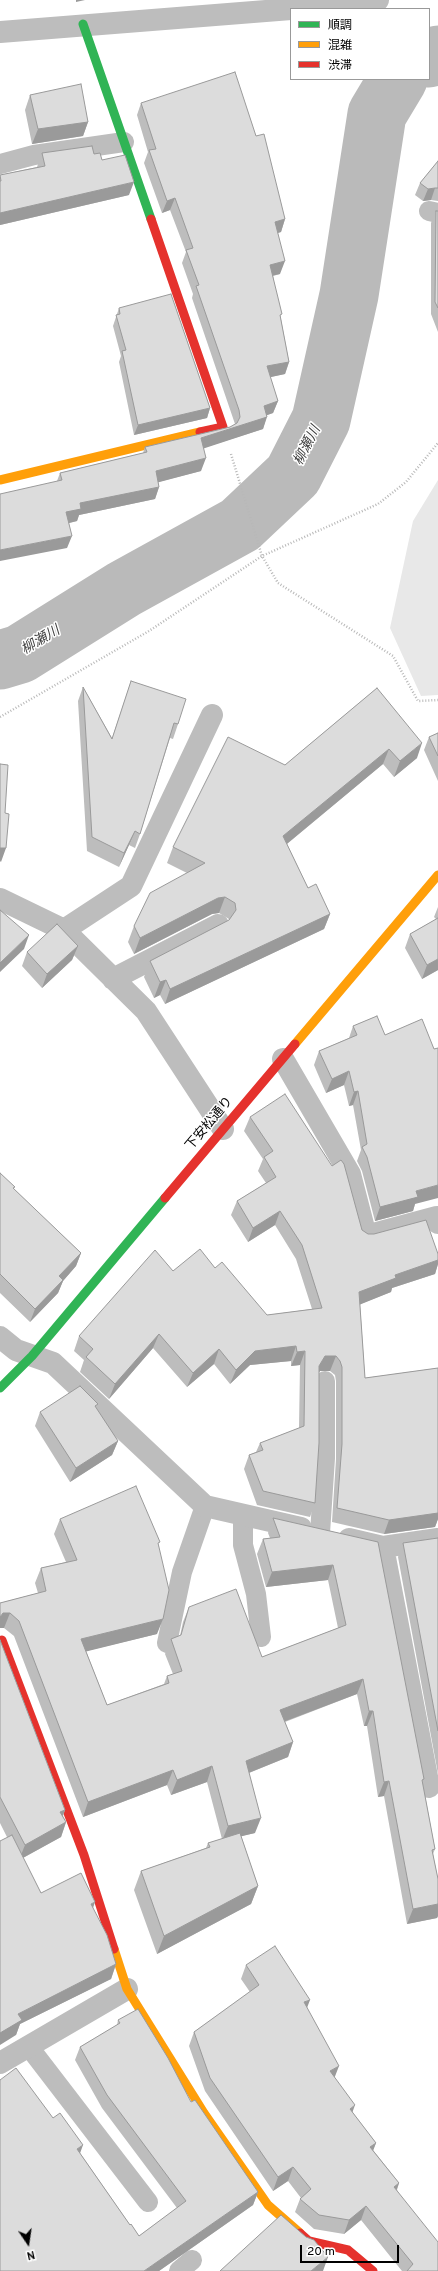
<!DOCTYPE html>
<meta charset="utf-8">
<style>
body{margin:0}
#map{position:relative;width:438px;height:2271px;overflow:hidden;background:#fff;font-family:Overpass,"Noto Sans JP",sans-serif}
canvas{display:block}
.legend{position:absolute;left:290px;top:8px;width:140px;height:72px;box-sizing:border-box;background:#fff;border:1px solid #999;margin:0;padding:5px 7px;list-style:none;font-size:12px;color:#000}
.legend li{display:flex;align-items:center;gap:8px;height:20px}
.legend b{width:20px;border:1px solid #999}
.north{position:absolute;left:8px;top:2223px;width:40px;height:40px;-webkit-text-stroke:3px #fff;paint-order:stroke;rotate:167deg;font-size:11px;font-weight:700;line-height:16px;text-align:center;color:#000}
.north::after{content:'';display:block;margin:auto;width:14px;height:18px;background:#000;clip-path:polygon(50% 0,100% 100%,50% 72%,0 100%)}
.scale{position:absolute;left:300px;top:2245px;width:99px;height:18px;box-sizing:border-box;border:2px solid #000;border-top:0;padding-left:5px;font-size:12px;line-height:14px;white-space:nowrap;color:#000;-webkit-text-stroke:3px #fff;paint-order:stroke}
</style>
<div id="map">
<canvas width="438" height="2271"></canvas>
<ul class="legend">
<li><b style="height:5px;background:#30b455"></b>順調</li>
<li><b style="height:5px;background:#ff9f0a"></b>混雑</li>
<li><b style="height:5px;background:#e5322d"></b>渋滞</li>
</ul>
<div class="north">N</div>
<div class="scale">20 m</div>
</div>
<script>
const ctx = document.querySelector('canvas').getContext('2d');
ctx.lineJoin = 'round';
function paint(path, color) {
  ctx.fillStyle = color;
  ctx.fill(path, 'evenodd');
}
function poly(rows) {
  const path = new Path2D();
  for (const r of rows) {
    path.moveTo(r[0], r[1]);
    for (let i = 2; i < r.length; i += 2) path.lineTo(r[i], r[i + 1]);
  }
  return path;
}
function strokePath(path, color, width, dash) {
  ctx.strokeStyle = color;
  ctx.lineWidth = width;
  ctx.lineCap = dash ? 'butt' : 'round';
  ctx.setLineDash(dash || []);
  ctx.stroke(path);
}
function drawText(font, color, halo, rows, align = 'center') {
  ctx.font = font + ' Overpass,"Noto Sans JP",sans-serif';
  ctx.lineWidth = 3;
  ctx.setLineDash([]);
  ctx.textBaseline = 'middle';
  ctx.strokeStyle = halo;
  ctx.fillStyle = color;
  for (const [text, x, y, turn = 0] of rows) {
    ctx.save();
    ctx.translate(x, y);
    ctx.rotate((+turn || 0) * Math.PI / 180);
    ctx.textAlign = isNaN(turn) ? turn : align;
    if (halo) ctx.strokeText(text, 0, 0);
    ctx.fillText(text, 0, 0);
    ctx.restore();
  }
}
paint(poly([
 [438,480,438,695,421,696,390,628,413,521]
]), '#e8e8e8');
strokePath(poly([
 [429,58,438,55],
 [0,660,20,654,124,589,240,525,293,475,321,420,349,295,377,114,398,79]
]), '#bababa', 59);
strokePath(poly([
 [231,454,262,556,278,583,393,656,418,701,438,700],
 [0,717,149,631,262,556,378,504,406,482,438,443]
]), '#b8b8b8', 2.5, [1, 2]);
strokePath(poly([
 [0,164,34,155,124,142],
 [429,211,438,213],
 [243,1515,243,1545,256,1594,261,1637],
 [320,1533,325,1458,325,1381],
 [167,1643,182,1572,205,1506],
 [29,2047,148,2202],
 [179,2271,192,2260]
]), '#bdbdbd', 20);
strokePath(poly([
 [359,4,378,0],
 [294,9,359,4,358,0],
 [0,32,291,9],
 [0,899,64,930,146,1011,223,1129],
 [64,930,131,886,212,715],
 [113,979,218,925],
 [283,1059,350,1174,366,1236,437,1217,438,1223],
 [0,1337,16,1350,53,1363,205,1506,301,1528],
 [349,1539,383,1547,438,1539],
 [383,1547,429,1787],
 [0,2063,127,1989]
]), '#bdbdbd', 22);
strokePath(poly([
 [83,24,151,219],
 [0,1388,32,1356,165,1198]
]), '#30b455', 9);
strokePath(poly([
 [0,480,200,432],
 [295,1044,438,875],
 [114,1949,127,1989,204,2113,268,2205,300,2233]
]), '#ff9f0a', 9);
strokePath(poly([
 [151,219,223,427,200,432],
 [165,1198,295,1044],
 [2,1640,84,1855,114,1949],
 [300,2233,309,2241,348,2250,373,2271]
]), '#e5322d', 9);
paint(poly([
 [30,95,88,122,83,136,32,144,25,110],
 [141,103,256,136,285,219,281,232,278,233,280,274,273,276,289,362,285,374,270,377,278,401,273,413,267,415,263,429,203,448,201,471,158,482,159,487,155,499,79,515,77,521,69,523,67,548,57,481,60,473,143,453,145,447,230,427,235,424,192,298,193,294,182,263,186,252,170,210,162,213,144,163,148,152,137,115],
 [42,153,94,154,102,160,129,195,0,225,0,175,37,167],
 [438,161,438,201,431,200,423,201,415,195,420,183],
 [436,211,438,211,438,332,431,314,431,223],
 [119,308,210,408,207,418,134,435,119,362,121,356,113,326],
 [131,681,178,724,173,739,170,738,140,834,135,848,129,845,119,867,87,851,78,701,83,687,112,738],
 [377,688,417,758,394,777,383,764,287,844,308,888,330,914,324,929,165,1004,160,995,154,998,144,977,150,961,229,920,229,919,219,913,212,914,134,954,128,942,134,926,187,873,167,863,173,847,285,765],
 [438,733,438,781,424,750,429,737],
 [438,907,438,970,422,979,405,948,410,934,436,919,434,917],
 [78,946,72,960,42,988,22,966,27,952],
 [377,1016,415,1204,413,1211,375,1221,362,1171,357,1161,361,1150,353,1105,349,1106,344,1085,326,1093,314,1065,319,1051,349,1038,353,1026],
 [250,1117,362,1230,368,1234,438,1254,438,1264,435,1274,392,1288,391,1292,360,1304,365,1378,438,1368,438,1519,435,1527,384,1534,332,1522,336,1459,336,1381,335,1375,330,1371,320,1371,319,1372,315,1503,310,1517,257,1505,244,1469,249,1455,256,1452,260,1443,299,1428,300,1365,291,1366,291,1361,250,1365,230,1384,214,1364,187,1387,153,1348,109,1399,80,1372,84,1360,74,1351,79,1336,173,1271,215,1268,267,1315,312,1309,296,1259,275,1225,248,1242,231,1215,237,1201,266,1183,258,1171,263,1159,244,1131],
 [0,1173,14,1189,81,1253,76,1266,63,1281,58,1293,30,1322,0,1293],
 [98,1404,96,1408,118,1441,112,1455,70,1482,35,1426,40,1412],
 [273,1518,378,1542,435,1849,433,1854,438,1879,438,1916,437,1918,407,1924,384,1796,378,1797,367,1726,364,1726,357,1694,285,1722,293,1742,288,1757,249,1773,255,1833,241,1836,258,1886,251,1904,157,1954,134,1890,141,1871,206,1848,208,1843,222,1839,207,1782,171,1795,167,1785,83,1817,14,1636,4,1628,0,1603,38,1593,35,1583,41,1568,66,1562,54,1534,60,1519,159,1546,157,1634,86,1651,107,1705,164,1684,167,1676,173,1674,165,1654,171,1639,180,1636,183,1622,189,1607,262,1657,338,1628,328,1580,266,1587,257,1554,263,1539,270,1538,268,1533],
 [438,1538,438,1774,398,1557,403,1543],
 [0,1640,65,1810,63,1816,66,1822,61,1837,23,1858,41,1893,93,1909,116,1964,111,1979,20,2024,16,2035,7,1837,0,1823],
 [246,1965,307,2008,335,2078,353,2113,376,2143,373,2150,399,2183,397,2190,438,2271,402,2271,361,2220,344,2234,314,2229,295,2212,300,2199,301,2198,288,2181,273,2191,205,2091,189,2046,194,2032,250,1992,241,1979],
 [118,2020,191,2102,258,2192,253,2205,159,2271,53,2118,80,2153,130,2225,139,2236,177,2208,102,2108,75,2060,80,2047,117,2025]
]), '#bdbdbd');
paint(poly([
 [76,0,85,0,76,2],
 [88,122,83,136,32,144,38,129],
 [134,182,129,195,0,225,0,213],
 [435,188,431,200,423,201,428,189],
 [175,198,170,210,162,213,167,201],
 [285,219,281,232,270,235,275,222],
 [285,261,280,274,266,277,270,265],
 [289,362,285,374,262,379,267,366],
 [278,401,273,413,259,418,264,406],
 [210,408,207,418,134,435,138,425],
 [267,417,263,429,196,451,201,438],
 [206,458,201,471,152,484,156,471],
 [159,487,155,499,79,515,77,521,61,525,66,512,80,503],
 [72,536,67,548,0,561,0,550],
 [422,743,417,758,394,777,400,761],
 [389,749,383,764,277,852,283,836],
 [135,831,129,845,119,867,124,853],
 [0,848,6,848,1,862,0,861],
 [225,897,219,913,212,914,134,954,140,938,218,898],
 [330,914,324,929,165,1004,170,989],
 [29,935,24,949,0,972,0,963],
 [78,946,72,960,42,988,47,974],
 [438,959,438,970,422,979,427,965],
 [166,980,160,995,154,998,160,982],
 [349,1071,344,1085,326,1093,332,1079],
 [358,1091,353,1105,349,1106,354,1092],
 [438,1185,438,1198,415,1204,413,1211,375,1221,380,1207,416,1191],
 [280,1211,275,1225,248,1242,253,1228],
 [81,1253,76,1266,63,1281,58,1293,30,1322,35,1309,59,1276],
 [438,1260,438,1264,435,1274,392,1288,391,1292,354,1307,359,1292,395,1275],
 [159,1334,153,1348,109,1399,115,1384],
 [296,1346,291,1361,250,1365,230,1384,236,1370,255,1351],
 [219,1349,214,1364,187,1387,193,1373],
 [305,1351,300,1365,291,1366,297,1352],
 [325,1356,336,1356,330,1371,320,1371,314,1381,319,1366],
 [118,1441,112,1455,70,1482,76,1468],
 [438,1501,438,1519,435,1527,384,1534,389,1520],
 [333,1565,328,1580,266,1587,272,1572],
 [3,1613,10,1613,4,1628,0,1628,0,1617],
 [163,1619,157,1634,76,1654,81,1639],
 [363,1679,357,1694,275,1725,280,1710],
 [369,1711,373,1711,367,1726,364,1726],
 [293,1742,288,1757,241,1776,246,1761],
 [212,1766,207,1782,171,1795,177,1780],
 [173,1770,167,1785,83,1817,88,1802],
 [389,1781,384,1796,378,1797,384,1782],
 [65,1810,59,1825,60,1812],
 [261,1818,255,1833,222,1841,228,1826],
 [66,1822,61,1837,19,1860,25,1845],
 [258,1886,251,1904,157,1954,164,1936],
 [95,1902,90,1917,91,1904],
 [438,1904,438,1916,437,1918,407,1924,413,1909],
 [116,1964,111,1979,20,2024,16,2035,0,2045,0,2033,18,2014],
 [310,2000,305,2013,304,2002],
 [339,2066,334,2079,330,2071],
 [355,2105,350,2119,350,2109],
 [376,2143,371,2156,370,2147],
 [83,2145,78,2159,77,2149],
 [293,2167,288,2181,273,2191,278,2177],
 [399,2183,394,2197,394,2187],
 [258,2192,253,2205,159,2271,144,2271],
 [366,2206,361,2220,344,2234,349,2220],
 [328,2257,323,2271,311,2271]
]), '#9a9a9a');
const building = poly([
 [235,72,256,136,264,134,285,219,275,222,285,261,270,265,282,314,280,315,289,362,267,366,278,401,264,406,267,417,201,438,206,458,156,471,159,487,80,503,81,509,66,512,72,536,0,550,0,494,62,480,60,473,147,452,145,447,230,427,237,423,240,417,239,410,196,286,199,285,186,250,193,248,175,198,167,201,149,150,156,149,141,103,235,72],
 [81,84,88,122,38,129,30,95,81,84],
 [92,146,94,154,100,153,102,160,125,155,134,182,0,213,0,181,1,181,0,175,45,166,42,153,92,146],
 [438,161,438,188,435,188,428,189,420,183,438,161],
 [436,211,438,211,438,308,435,302,436,211],
 [171,294,210,408,138,425,122,351,126,350,116,315,120,314,119,308,171,294],
 [131,681,186,699,178,724,174,723,140,834,135,831,124,853,92,837,83,687,112,739,131,681],
 [377,688,422,743,400,761,389,749,283,836,308,888,316,884,330,914,170,989,166,980,160,982,150,961,229,920,236,910,235,903,225,897,218,898,140,938,134,926,150,893,205,863,173,847,228,737,285,765,377,688],
 [438,733,438,756,429,737,438,733],
 [0,764,8,765,5,813,9,814,6,848,0,848,0,764],
 [0,910,29,935,0,963,0,910],
 [438,918,438,959,427,965,410,934,438,918],
 [57,924,78,946,47,974,27,952,57,924],
 [377,1016,385,1035,422,1019,434,1049,438,1048,438,1185,416,1191,418,1197,380,1207,367,1157,362,1147,367,1144,358,1091,354,1092,349,1071,332,1079,319,1051,357,1035,353,1026,377,1016],
 [285,1094,332,1166,341,1160,344,1164,362,1230,368,1234,374,1234,426,1220,438,1254,438,1260,395,1275,396,1278,359,1292,365,1378,438,1368,438,1513,389,1520,337,1508,342,1444,342,1367,340,1361,336,1356,325,1356,319,1366,319,1443,315,1503,263,1491,249,1455,263,1450,260,1443,304,1426,305,1351,297,1352,296,1346,255,1351,236,1370,219,1349,193,1373,159,1334,115,1384,86,1357,93,1349,79,1336,155,1250,173,1271,200,1249,215,1268,222,1262,267,1315,322,1308,302,1245,280,1211,253,1228,237,1201,276,1177,264,1157,273,1151,250,1117,285,1094],
 [0,1173,15,1187,13,1188,81,1253,59,1276,63,1280,35,1309,0,1274,0,1173],
 [80,1386,98,1404,95,1406,118,1441,76,1468,40,1412,80,1386],
 [136,1486,160,1542,158,1543,169,1590,163,1619,81,1639,107,1705,169,1683,167,1676,182,1671,171,1639,181,1635,189,1607,236,1589,262,1657,346,1625,333,1565,272,1572,263,1539,280,1537,273,1518,378,1542,424,1779,422,1780,435,1849,432,1850,438,1879,438,1904,413,1909,389,1781,384,1782,373,1711,369,1711,363,1679,280,1710,293,1742,246,1761,261,1818,228,1826,212,1766,177,1780,173,1770,88,1802,19,1621,10,1613,3,1613,0,1617,0,1603,46,1591,41,1568,77,1560,60,1519,136,1486],
 [438,1538,438,1731,403,1543,438,1538],
 [0,1640,65,1810,60,1812,66,1822,25,1845,0,1797,0,1640],
 [240,1833,258,1886,164,1936,141,1871,210,1847,208,1843,240,1833],
 [12,1835,41,1893,81,1873,95,1902,91,1904,107,1935,116,1964,18,2014,22,2020,0,2033,0,1841,12,1835],
 [275,1946,310,2000,304,2002,339,2066,330,2071,355,2105,350,2109,376,2143,370,2147,399,2183,394,2187,438,2242,438,2271,407,2271,413,2264,366,2206,349,2220,319,2215,300,2199,311,2189,293,2167,278,2177,210,2078,194,2032,259,1985,246,1965,275,1946],
 [138,2009,168,2058,191,2102,195,2100,258,2192,144,2271,0,2271,0,2080,16,2068,53,2118,60,2113,83,2145,77,2149,130,2225,131,2224,139,2236,186,2201,107,2095,80,2047,120,2023,118,2020,138,2009],
 [281,2215,306,2237,314,2240,328,2257,311,2271,220,2271,281,2215]
]);
paint(building, '#dcdcdc');
strokePath(building, '#9a9a9a', 1);
drawText('13px', '#000', '#fff', [
 ["下安松通り",210,1124,-50]
]);
drawText('italic 14px', '#3e3e3e', '#fff', [
 ["柳瀬川",308,446,-63],
 ["柳瀬川",41,641,-31]
]);
</script>
